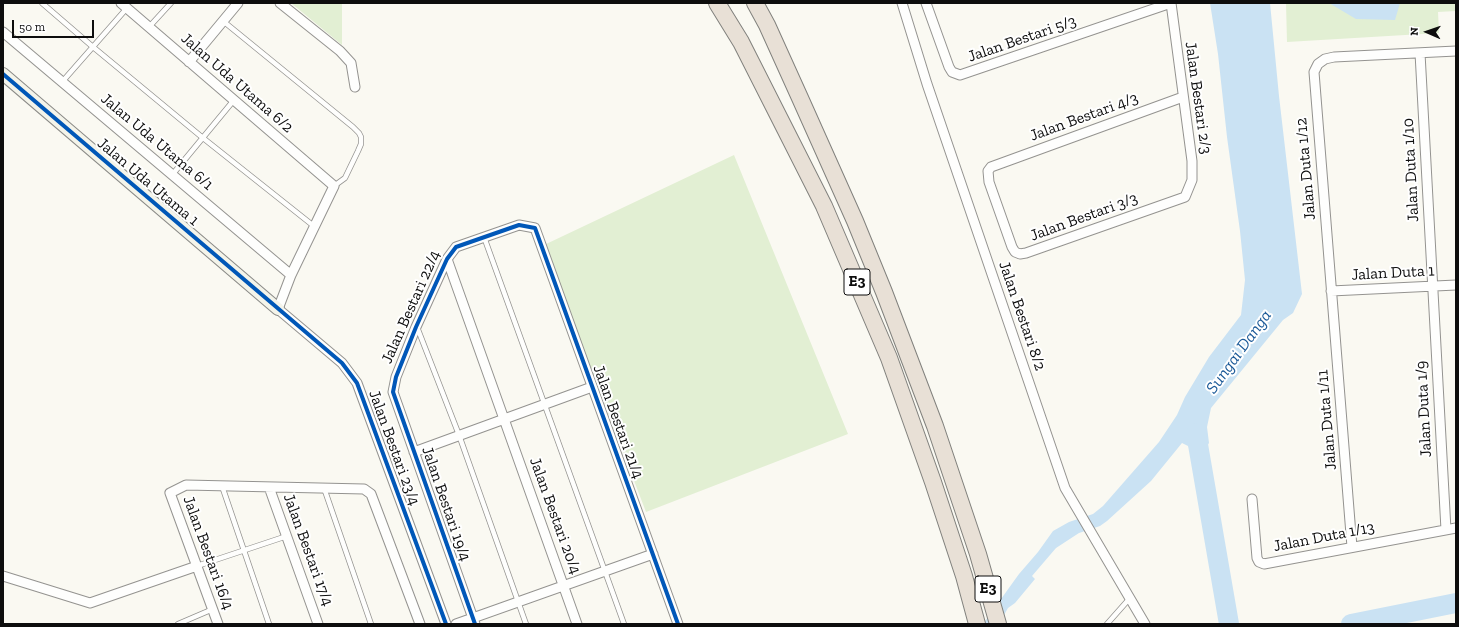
<!DOCTYPE html>
<style>
body{margin:0}
#map{position:relative;width:1459px;height:627px;overflow:hidden;background:#faf9f2;font-family:"Zilla Slab",serif}
canvas{display:block}
.frame{position:absolute;inset:0;border:4px solid #0d0d0d;pointer-events:none}
.north{position:absolute;left:1407px;top:12px;width:40px;height:40px;-webkit-text-stroke:3px #fff;paint-order:stroke;rotate:272deg;font-size:11px;font-weight:700;line-height:16px;text-align:center;color:#0d0d0d}
.north::after{content:'';display:block;margin:auto;width:14px;height:18px;background:#0d0d0d;clip-path:polygon(50% 0,100% 100%,50% 72%,0 100%)}
.scale{position:absolute;left:12px;top:20px;width:82px;height:18px;box-sizing:border-box;border:2px solid #0d0d0d;border-top:0;padding-left:5px;font-size:12px;line-height:14px;white-space:nowrap;color:#0d0d0d;-webkit-text-stroke:3px #fff;paint-order:stroke}
</style>
<div id="map">
<canvas width="1459" height="627"></canvas>
<div class="frame"></div>
<div class="north">N</div>
<div class="scale">50 m</div>
</div>
<script>
const ctx = document.querySelector('canvas').getContext('2d');
ctx.lineJoin = 'round';
function paint(path, color) {
  ctx.fillStyle = color;
  ctx.fill(path, 'evenodd');
}
function poly(rows) {
  const path = new Path2D();
  for (const r of rows) {
    path.moveTo(r[0], r[1]);
    for (let i = 2; i < r.length; i += 2) path.lineTo(r[i], r[i + 1]);
  }
  return path;
}
function strokePath(path, color, width, dash) {
  ctx.strokeStyle = color;
  ctx.lineWidth = width;
  ctx.lineCap = dash ? 'butt' : 'round';
  ctx.setLineDash(dash || []);
  ctx.stroke(path);
}
function drawText(font, color, halo, rows, align = 'center') {
  ctx.font = font + ' "Zilla Slab",serif';
  ctx.lineWidth = 4;
  ctx.setLineDash([]);
  ctx.textBaseline = 'middle';
  ctx.strokeStyle = halo;
  ctx.fillStyle = color;
  for (const [text, x, y, turn = 0] of rows) {
    ctx.save();
    ctx.translate(x, y);
    ctx.rotate((+turn || 0) * Math.PI / 180);
    ctx.textAlign = isNaN(turn) ? turn : align;
    if (halo) ctx.strokeText(text, 0, 0);
    ctx.fillText(text, 0, 0);
    ctx.restore();
  }
}
paint(poly([
 [291,3,342,3,342,45],
 [1286,3,1456,3,1456,11,1438,12,1439,33,1287,42],
 [734,155,848,434,646,512,544,245]
]), '#e2efd3');
paint(poly([
 [1210,3,1270,3,1279,96,1302,294,1293,313,1283,320,1211,408,1207,427,1209,443,1204,451,1205,456,1201,459,1195,458,1188,446,1182,443,1151,481,1107,521,1100,526,1079,533,1056,548,1032,576,1035,579,1015,603,1008,608,999,624,983,624,1019,574,1038,552,1053,531,1069,522,1093,514,1103,506,1159,442,1177,415,1185,397,1209,357,1241,315,1245,280,1240,231,1227,137,1218,54],
 [1329,3,1400,3,1395,20,1356,19]
]), '#cae2f3');
strokePath(poly([
 [1196,433,1229,624],
 [1351,624,1456,603]
]), '#cae2f3', 20);
const lane = poly([
 [42,3,93,47,203,138,315,227],
 [223,21,353,127,359,133,361,137,361,144,358,151,345,178,334,186],
 [149,27,171,3],
 [62,82,127,8],
 [172,175,234,100],
 [484,237,624,624],
 [417,327,459,435,526,624],
 [222,486,269,624],
 [324,488,371,624],
 [197,566,287,536],
 [178,624,213,609],
 [1107,624,1130,598]
]);
const street = poly([
 [121,3,334,186,291,275,278,309,342,363,357,383,446,624],
 [280,3,340,51,351,63,355,87],
 [902,3,927,84,1065,488,1145,624],
 [926,3,949,67,952,72,960,75,1171,3],
 [1171,3,1192,161,1192,180,1185,197,1026,253,1020,254,1015,252,1012,247,989,182,988,171,991,167,1183,97],
 [3,32,291,275],
 [1420,53,1446,530],
 [189,62,238,3],
 [447,259,577,624],
 [1331,291,1456,285],
 [414,452,592,387],
 [269,487,318,624],
 [1252,499,1257,558,1259,562,1264,564,1456,528],
 [1352,547,1314,72,1318,64,1325,59,1334,57,1456,51],
 [3,576,90,603,197,566],
 [218,624,170,493,186,485,364,489,371,494,420,624],
 [456,624,653,554],
 [475,624,393,392,396,377,416,327,447,259,456,247,519,225,535,228,678,624]
]);
const secondary = poly([
 [3,74,278,309]
]);
const highway = poly([
 [717,3,741,42,824,206,889,358,933,482,964,576,977,624],
 [755,3,767,25,800,98,855,221,884,292,935,426,978,554,998,624]
]);
strokePath(lane, '#949390', 6);
strokePath(street, '#949390', 11);
strokePath(secondary, '#8a8a87', 14);
strokePath(highway, '#81817d', 18);
strokePath(lane, '#fefefd', 4.5);
strokePath(street, '#fefefd', 9);
strokePath(secondary, '#f4f4ea', 12);
strokePath(highway, '#e8e0d6', 16);
strokePath(poly([
 [3,74,342,363,357,383,446,624],
 [475,624,393,392,396,377,416,327,447,259,456,247,519,225,535,228,678,624]
]), '#0057b8', 4);
for (const [x, y, w] of [
 [857,282,26],
 [988,589,26]
]) {
  const box = new Path2D();
  box.roundRect(x - w / 2, y - 13, w, 26, 3);
  ctx.fillStyle = '#fff';
  ctx.fill(box);
  strokePath(box, '#0d0d0d', 1);
}
drawText('bold 15px', '#0d0d0d', null, [
 ["E3",857,282],
 ["E3",988,589]
]);
drawText('16px', '#0d0d0d', '#fff', [
 ["Jalan Bestari 5/3",1022,39,-19],
 ["Jalan Uda Utama 6/2",237,83,41],
 ["Jalan Bestari 2/3",1198,98,82],
 ["Jalan Bestari 4/3",1084,117,-20],
 ["Jalan Uda Utama 6/1",157,142,40],
 ["Jalan Duta 1/12",1306,169,-95],
 ["Jalan Duta 1/10",1411,170,-93],
 ["Jalan Uda Utama 1",148,182,40],
 ["Jalan Bestari 3/3",1084,217,-20],
 ["Jalan Duta 1",1393,273,-3],
 ["Jalan Bestari 22/4",411,307,-66],
 ["Jalan Bestari 8/2",1022,316,71],
 ["Jalan Duta 1/9",1424,409,-93],
 ["Jalan Duta 1/11",1327,420,-95],
 ["Jalan Bestari 21/4",618,422,70],
 ["Jalan Bestari 23/4",394,448,70],
 ["Jalan Bestari 19/4",446,504,71],
 ["Jalan Bestari 20/4",555,516,70],
 ["Jalan Duta 1/13",1324,537,-11],
 ["Jalan Bestari 17/4",308,550,70],
 ["Jalan Bestari 16/4",208,553,70]
]);
drawText('italic 17px', '#1c5a98', '#fff', [
 ["Sungai Danga",1239,352,-54]
]);
</script>
